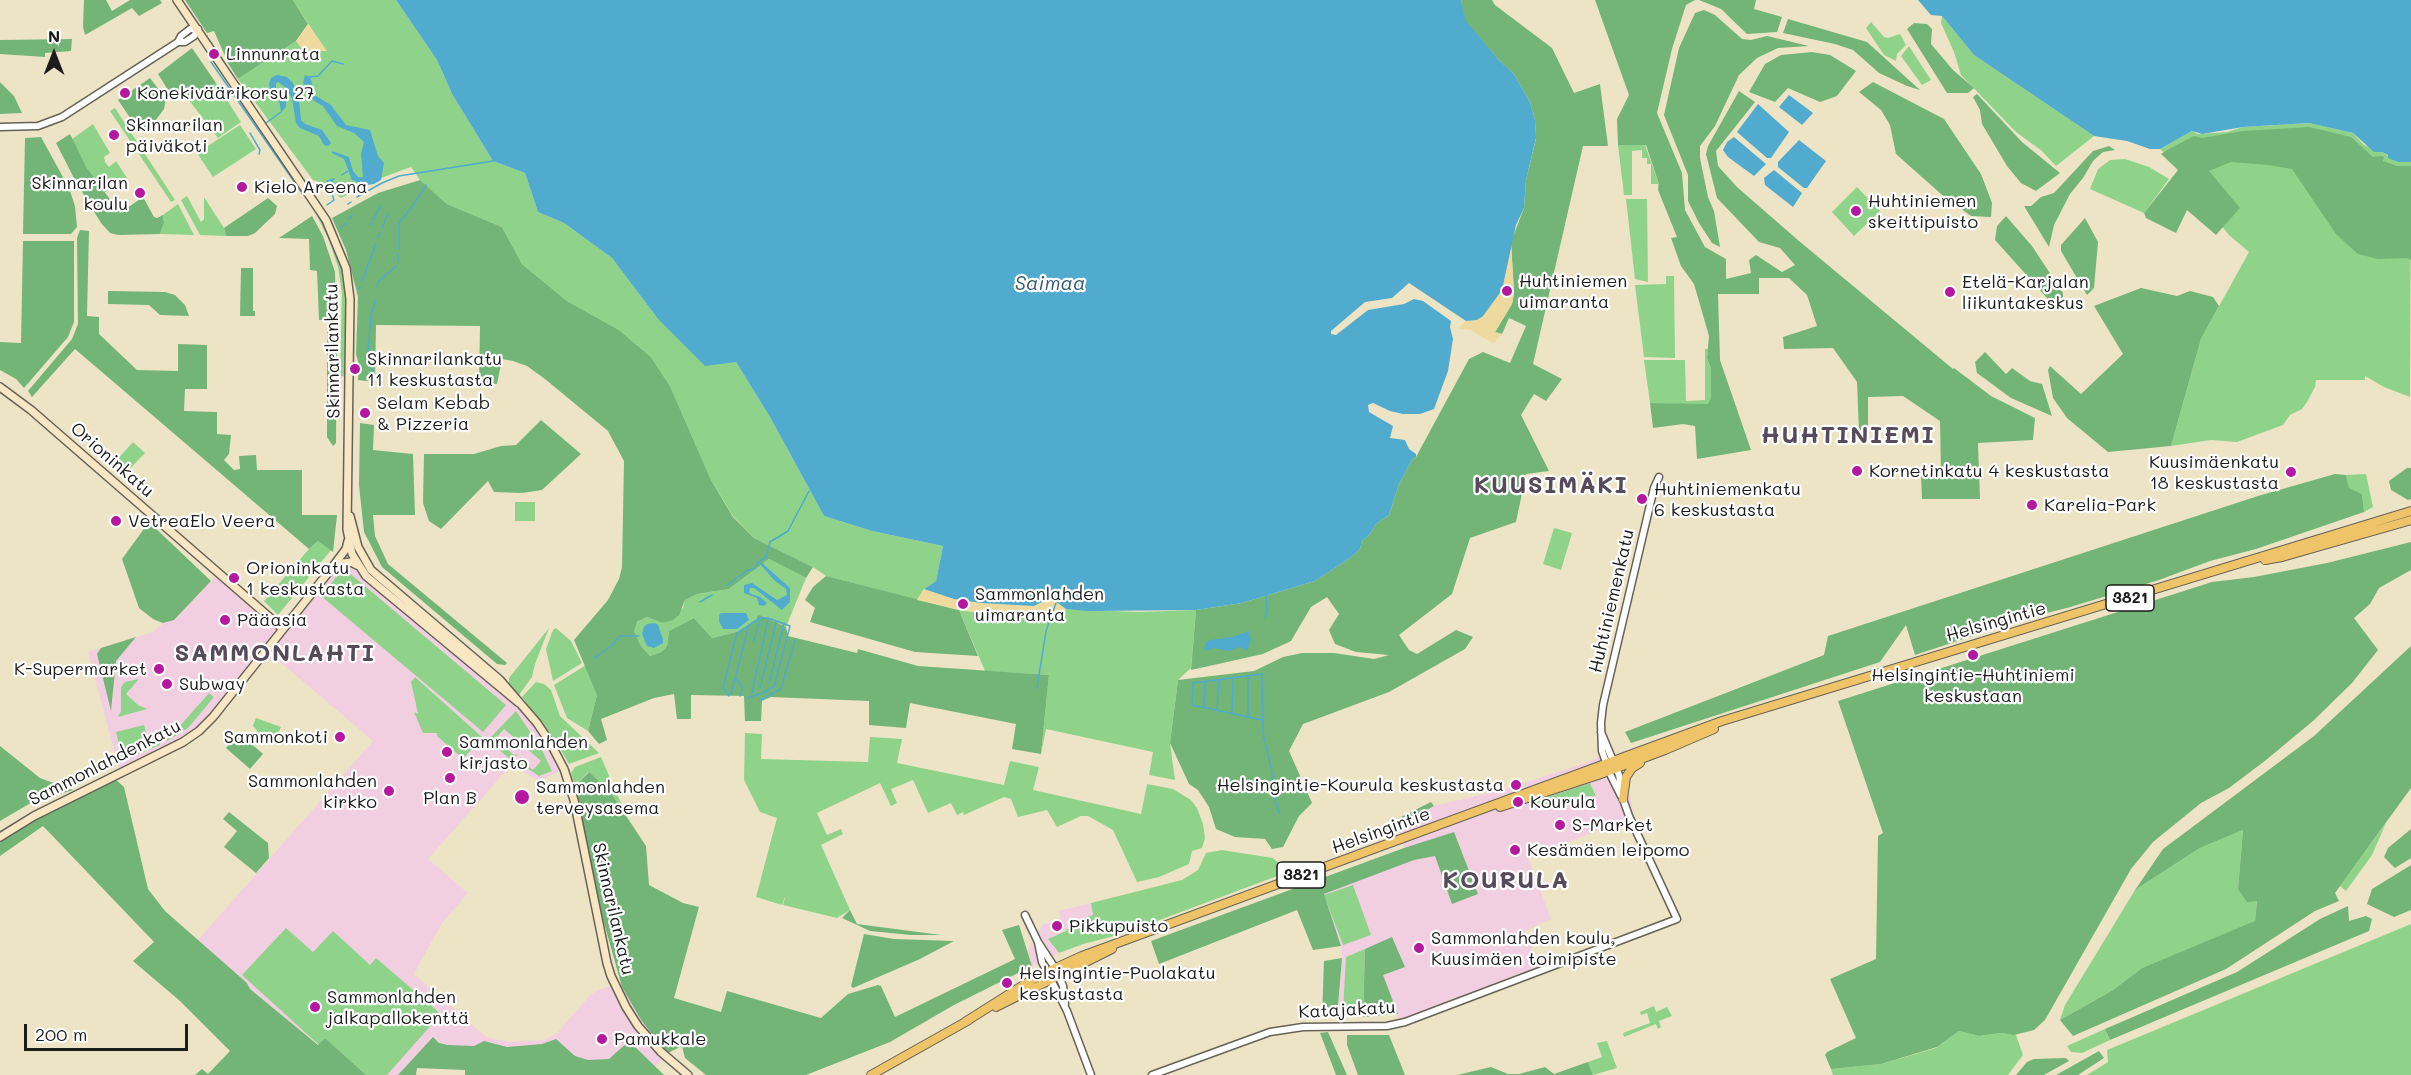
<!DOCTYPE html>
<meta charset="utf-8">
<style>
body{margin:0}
#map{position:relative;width:2411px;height:1075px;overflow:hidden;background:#ede4c5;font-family:Mali,sans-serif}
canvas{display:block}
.north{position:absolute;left:24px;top:24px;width:60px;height:60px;-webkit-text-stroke:4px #fff;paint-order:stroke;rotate:0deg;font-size:16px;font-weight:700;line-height:24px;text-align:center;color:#1c1c1c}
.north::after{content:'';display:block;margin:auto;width:21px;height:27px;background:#1c1c1c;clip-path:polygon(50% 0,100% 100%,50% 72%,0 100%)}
.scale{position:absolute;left:24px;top:1024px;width:164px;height:27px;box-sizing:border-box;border:3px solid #1c1c1c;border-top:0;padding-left:8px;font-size:18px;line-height:21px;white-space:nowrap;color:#1c1c1c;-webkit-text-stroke:4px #fff;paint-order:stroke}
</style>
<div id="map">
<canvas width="2411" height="1075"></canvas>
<div class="north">N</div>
<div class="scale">200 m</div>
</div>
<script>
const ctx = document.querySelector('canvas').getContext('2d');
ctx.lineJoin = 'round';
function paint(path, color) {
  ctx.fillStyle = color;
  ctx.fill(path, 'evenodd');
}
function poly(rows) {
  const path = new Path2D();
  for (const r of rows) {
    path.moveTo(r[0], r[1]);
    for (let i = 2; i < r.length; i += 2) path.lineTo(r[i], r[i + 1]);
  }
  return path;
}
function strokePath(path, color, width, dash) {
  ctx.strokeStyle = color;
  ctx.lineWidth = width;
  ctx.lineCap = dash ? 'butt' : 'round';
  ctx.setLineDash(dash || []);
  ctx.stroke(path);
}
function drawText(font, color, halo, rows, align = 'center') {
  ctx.font = font + ' Mali,sans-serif';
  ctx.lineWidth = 4.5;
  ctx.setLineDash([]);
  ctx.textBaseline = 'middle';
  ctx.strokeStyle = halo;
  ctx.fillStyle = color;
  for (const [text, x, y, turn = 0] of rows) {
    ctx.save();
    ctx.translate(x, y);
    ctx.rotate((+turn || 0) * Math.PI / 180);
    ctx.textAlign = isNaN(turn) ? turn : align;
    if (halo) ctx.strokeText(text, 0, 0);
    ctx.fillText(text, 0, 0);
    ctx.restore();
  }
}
paint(poly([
 [351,562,537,723,564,769,543,779,535,779,512,764,428,859,468,893,442,923,414,974,486,1037,509,1042,543,1040,556,1034,591,994,603,988,621,983,641,1020,668,1053,647,1075,465,1075,465,1070,417,1068,416,1075,366,1075,319,1045,250,989,247,983,198,940,373,741,266,650,199,731,120,773,88,652,153,632,163,623,174,620,219,573,283,629,331,569],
 [1611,752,1630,796,1634,817,1528,857,1551,919,1525,931,1541,974,1402,1027,1397,1014,1363,1017,1363,1012,1343,1011,1337,1017,1342,958,1341,946,1323,894,1413,860,1404,847,1397,826,1434,806,1505,789,1583,764],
 [1091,903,1094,915,1072,922,1066,931,1048,939,1059,953,1032,966,1028,950,1042,925,1061,918,1058,911]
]), '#f2cfe0');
paint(poly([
 [293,0,396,0,437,60,452,94,493,161,525,173,538,212,564,223,612,258,658,319,736,362,770,417,824,516,872,531,943,546,936,581,924,589,917,600,826,576,813,567,754,538,733,516,711,480,670,386,651,357,619,330,567,301,522,264,502,227,447,204,420,180,411,167,373,181,341,198,325,184,313,180,238,79,296,41,303,50,326,51],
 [1942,16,1974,55,2094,136,2056,166,2042,151,2016,132,1961,75,1954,52,1941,23],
 [1871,22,1884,37,1888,38,1900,34,1906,45,1897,54,1896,61,1884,55,1866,28],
 [1909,46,1931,80,1922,85,1901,56],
 [216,83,241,122,218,138,188,99],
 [115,108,175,200,171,202,110,111],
 [2309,123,2353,133,2364,145,2382,152,2398,162,2411,162,2410,397,2384,387,2365,376,2365,380,2316,380,2315,387,2307,402,2302,409,2290,415,2283,425,2237,442,2211,440,2171,446,2201,339,2249,252,2229,235,2196,194,2201,184,2160,149,2192,131,2198,134,2227,132,2243,127],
 [93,124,110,153,104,157,105,162,109,167,116,161,127,178,104,193,87,168,72,139],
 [240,125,256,149,213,177,197,153],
 [1618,145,1645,145,1659,184,1658,190,1658,184,1651,184,1651,164,1647,164,1647,158,1642,158,1642,150,1632,151,1632,195,1624,195],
 [2125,159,2149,167,2169,179,2144,213,2090,189,2098,169,2110,160],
 [1857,187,1880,211,1854,236,1832,212],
 [187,196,201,222,204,219,204,197,224,228,226,236,200,235,181,200],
 [1626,199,1647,199,1648,282,1635,279],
 [178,204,194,235,160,234,164,223,163,215],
 [316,214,320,217,333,238,342,266,347,296,346,377,341,376,340,371,342,294,338,267,329,240],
 [1666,276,1674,276,1675,358,1644,357,1635,285,1666,284],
 [1705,349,1708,349,1707,358,1711,369,1711,399,1708,405,1650,403,1644,360,1685,360,1686,401,1705,400],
 [133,442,145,453,125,474,114,463],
 [2366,474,2373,507,2364,512,2362,494,2349,489,2346,475],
 [515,502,535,502,535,521,515,521],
 [1554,528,1572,533,1561,570,1543,564],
 [318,541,331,550,278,615,264,601,309,549],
 [769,559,806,578,786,627,758,614,756,620,740,631,712,638,694,618,669,631,667,646,661,652,650,656,641,646,634,631,636,623,647,617,662,623,683,608,685,600,697,594,729,589],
 [347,571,506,705,483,732,321,596,337,576],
 [1066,609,1138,612,1196,610,1191,668,1178,680,1170,743,1175,780,1149,775,1153,752,1046,729,1041,754,1049,675,985,671,959,610,1009,617,1059,619],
 [549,628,535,664,532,677,519,695,509,684,509,678],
 [556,628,571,641,582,663,553,681,546,649,553,630],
 [586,665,597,695,588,731,567,718,554,685],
 [415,677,482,737,463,759,437,736,437,733,423,733,414,712,418,714,411,682],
 [139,679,126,694,138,705,147,709,118,717,121,711,121,687,125,682],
 [536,682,544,684,551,690,560,716,599,753,569,764,558,745,522,697],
 [209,693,214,697,188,728,167,741,165,739,162,734,170,732,175,726,178,728],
 [516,711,541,748,552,771,539,776,518,762,521,757,522,761,533,770,541,761,504,729,495,739,514,755,518,754,512,761,488,740],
 [256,718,281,727,279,731,281,733,269,745,253,726],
 [144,725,149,742,160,739,160,745,123,760,116,732],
 [745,733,762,734,761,759,868,762,870,737,902,739,897,763,1004,785,1010,761,1039,767,1033,790,1141,814,1147,784,1173,789,1191,800,1197,808,1203,824,1205,838,1202,848,1192,851,1189,864,1159,877,1137,882,1113,830,1088,816,1081,816,1057,827,1047,810,1018,817,1011,799,1004,797,964,815,963,812,957,815,951,803,928,813,913,780,891,789,897,803,891,806,880,783,817,813,827,835,841,829,843,834,821,845,850,910,837,918,783,905,786,894,782,905,756,897,777,818,760,812,744,780],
 [601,757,627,817,611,793,588,772,575,786,571,773,575,767],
 [1590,783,1596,796,1570,797,1537,807,1533,802],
 [2386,823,2372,855,2346,891,2340,886],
 [2243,830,2238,889,2257,900,2255,922,2142,968,2113,990,2060,1020,2065,1005,2135,890,2200,848],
 [1222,850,1273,858,1288,872,1122,934,1083,944,1059,953,1048,939,1066,931,1072,922,1093,915,1091,903,1182,880,1198,870,1206,853],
 [1353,885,1371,935,1343,945,1324,895],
 [2411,924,2411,1075,2087,1075,2108,1062,2107,1050],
 [286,928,313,952,333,931,370,965,376,958,441,1014,387,1075,366,1075,325,1038,319,1045,242,975],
 [1365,949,1363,1012,1343,1011,1346,957],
 [1654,1006,1656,1012,1667,1007,1672,1016,1659,1021,1661,1027,1658,1029,1656,1024,1624,1037,1623,1033,1650,1023,1647,1013,1641,1015,1640,1012],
 [2105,1029,2110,1040,2082,1053,2071,1052,2067,1046],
 [1959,1031,1979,1036,2001,1033,2016,1035,2023,1055,2008,1075,1833,1075,1831,1069,1881,1064,1936,1048],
 [1607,1041,1617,1068,1593,1075,1588,1062,1602,1057,1597,1043]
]), '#8fd38b');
paint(poly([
 [84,0,106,0,112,11,130,0,160,0,162,3,139,16,132,8,85,35,83,27],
 [185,0,293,0,308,24,296,41,238,79,229,65,214,31,207,33],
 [1461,0,1492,0,1495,5,1552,48,1574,93,1600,84,1608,146,1583,146,1533,364,1562,379,1546,401,1534,394,1521,415,1549,471,1526,474,1516,522,1470,538,1452,594,1399,635,1409,650,1417,654,1456,630,1473,637,1465,649,1389,692,1303,724,1289,751,1312,803,1299,816,1283,847,1272,849,1265,839,1235,837,1216,829,1209,807,1198,790,1189,784,1170,743,1178,680,1254,671,1283,657,1302,653,1334,653,1374,659,1389,655,1356,652,1335,644,1329,630,1339,614,1327,597,1311,607,1291,641,1263,654,1191,670,1196,610,1242,603,1315,581,1350,558,1360,549,1362,541,1370,534,1376,524,1389,515,1399,484,1412,460,1416,457,1469,359,1483,352,1510,363,1526,326,1509,318,1502,334,1495,332,1512,304,1514,293,1511,242,1524,208,1526,180,1536,139,1535,120,1530,102,1514,74,1498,59,1465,21],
 [1595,0,1695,0,1686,5,1672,49,1657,113,1682,173,1685,210,1705,247,1726,259,1726,279,1751,273,1749,260,1756,255,1782,272,1795,265,1780,248,1759,242,1717,198,1706,154,1708,146,1739,91,1755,102,1716,151,1718,166,1737,187,1799,241,1953,369,1954,368,1991,396,2035,418,2033,440,1978,443,1980,499,1922,499,1921,476,1941,475,1940,421,1903,396,1868,397,1868,430,1859,431,1857,382,1833,348,1784,349,1783,337,1817,326,1807,295,1789,278,1759,278,1759,294,1718,294,1720,360,1751,450,1697,459,1695,426,1683,424,1653,428,1650,403,1708,404,1711,398,1711,369,1707,358,1709,336,1694,284,1681,266,1671,238,1677,237,1658,190,1659,184,1646,145,1618,145,1617,119,1629,95],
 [1699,0,1756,0,1754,9,1782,17,1777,32,1747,34,1721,9],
 [1704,10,1715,15,1742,39,1751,40,1767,36,1809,46,1778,48,1757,58,1739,75,1715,126,1700,146,1700,158,1708,197,1714,211,1720,247,1712,243,1699,223,1688,201,1688,175,1664,115,1679,48,1695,13],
 [1788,19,1867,42,1920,90,1907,86,1879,73,1853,50,1835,44,1783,33],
 [1914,23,1927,24,1932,29,1931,44,1953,70,1974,88,1968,93,1947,93,1907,29],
 [72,39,71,51,45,53,45,57,0,54,0,40],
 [192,48,216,83,188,99,173,98,158,74],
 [1812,52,1830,55,1856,71,1837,96,1820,102,1788,88,1775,102,1749,92,1765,64,1781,55],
 [150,78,166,99,164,109,155,121,139,131,118,100],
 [0,82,14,96,22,113,0,114],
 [1873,82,1944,119,1981,174,1992,203,1991,217,1971,216,1941,194,1896,154,1890,125,1881,110,1859,92],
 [1977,94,2022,142,2060,173,2036,191,2021,183,2007,166,1982,124,1980,110,1973,97],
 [2309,127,2351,137,2373,157,2381,156,2384,157,2383,161,2397,166,2411,166,2411,260,2407,258,2378,259,2358,254,2336,234,2292,169,2268,165,2231,162,2209,171,2240,208,2216,235,2187,210,2176,233,2146,218,2144,213,2178,170,2161,154,2167,150,2194,136,2202,138,2243,131],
 [70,134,87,168,120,213,143,197,154,217,157,218,163,215,164,223,160,234,118,235,110,233,101,223,76,182,56,143],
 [41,137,69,188,75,206,77,227,71,234,23,234,25,138],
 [2109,146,2115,150,2103,152,2093,161,2083,178,2070,194,2054,225,2049,247,2024,206,2031,206,2041,197,2054,193,2093,151],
 [420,180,447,204,502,227,522,264,567,301,619,330,651,357,670,386,711,480,733,517,754,538,813,567,806,578,769,559,729,589,697,594,685,600,679,615,673,620,662,623,647,617,637,622,634,631,641,646,650,656,661,652,667,646,669,631,694,618,712,638,740,631,756,620,758,614,786,627,788,636,857,653,858,649,918,666,1049,675,1041,754,1012,749,1016,724,910,703,906,728,869,725,869,701,771,697,762,701,761,721,745,721,744,696,691,695,691,719,677,719,674,694,654,698,601,719,607,740,599,744,588,731,597,695,574,640,608,600,619,579,622,567,624,461,608,431,545,379,527,366,513,361,502,359,497,384,479,383,480,326,376,325,375,382,358,380,359,365,356,354,358,297,346,250,332,218,378,193],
 [268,198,277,206,275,214,255,233,248,236,226,236,224,228],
 [312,216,323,236,335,272,336,320,319,320,317,271,310,270,309,239,279,238],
 [2006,216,2032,246,2063,293,2063,304,2056,308,1995,240,1997,226],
 [2085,218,2098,242,2094,288,2087,295,2061,251,2061,245],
 [80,230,89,231,87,316,99,317,99,334,137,370,178,371,178,344,207,345,207,389,185,389,184,411,217,412,217,434,231,435,229,454,224,460,234,470,240,469,239,456,256,455,257,470,302,470,302,515,337,515,333,552,318,541,309,549,75,349,32,397,28,391,72,339,78,324,77,238],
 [23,241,74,241,74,322,68,337,24,388,16,379,0,370,0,342,21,343],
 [241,268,253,268,253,311,255,311,255,316,240,316],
 [2141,288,2177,296,2190,291,2213,297,2219,306,2201,339,2171,446,2108,452,2067,418,2053,398,2048,370,2050,366,2081,394,2123,354,2094,306],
 [108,291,165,292,175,295,185,305,189,316,160,315,149,305,108,304],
 [327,324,337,325,336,443,333,446,327,437],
 [1985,352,2006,374,2012,368,2030,381,2042,384,2052,416,2011,398,1977,373,1975,362],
 [541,420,581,454,542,490,522,493,494,492,488,481,441,529,429,521,423,503,424,454,474,454,501,446,516,445],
 [360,423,374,425,373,450,413,454,415,515,373,515,375,536,388,564,507,663,505,665,497,664,382,567,364,532,359,485],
 [2407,468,2411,468,2411,499,2408,500,2391,490,2389,481],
 [2335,474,2346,475,2349,488,2362,494,2364,512,2256,549,2210,561,2159,580,2067,608,2030,617,1915,655,1906,625,1880,662,1631,743,1625,732,1824,655,1828,636,2258,496],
 [149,522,211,581,174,620,163,623,153,619,139,608,122,559],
 [2411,542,2411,570,2379,588,2370,604,2354,618,2378,650,2352,683,2313,721,2266,760,2229,788,2201,803,2153,842,2131,869,2045,1020,2034,1030,2014,1035,2001,1033,1979,1036,1959,1031,1937,1047,1881,1064,1831,1069,1825,1055,1827,1052,1856,1038,1830,979,1876,959,1878,836,1883,833,1838,701,2212,582,2254,577,2327,563],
 [826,576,959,610,978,656,915,652,810,622,815,608,805,600,813,587],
 [136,637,116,661,111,711,97,654,101,648],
 [2411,646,2411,788,2335,893,2339,901,2315,911,2226,969,2073,1036,2060,1020,2113,990,2142,968,2255,921,2257,901,2247,902,2238,889,2243,830,2200,848,2135,890,2163,849,2314,736],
 [239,733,263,754,250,769,226,748],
 [0,746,40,778,73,790,29,804,0,821],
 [589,772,611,793,646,846,649,885,683,903,699,907,674,998,721,1012,727,991,821,1018,848,994,878,985,881,986,895,1017,1015,959,1002,930,1019,925,1032,966,954,1005,890,1042,806,1075,706,1075,685,1058,682,1046,668,1053,662,1047,641,1020,622,987,601,912,575,786],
 [115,779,124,787,148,889,165,911,247,983,250,989,318,1045,325,1038,366,1075,195,1075,202,1069,208,1074,230,1051,180,1001,133,961,154,942,43,826,0,856,0,842,21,826],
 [1431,802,1434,806,1397,826,1362,839,1363,836],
 [229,812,268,843,269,858,256,873,224,847,237,831,223,819],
 [2411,829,2411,858,2395,868,2384,857,2388,848],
 [1454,832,1478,894,1452,904,1435,856,1414,860,1324,894,1341,946,1313,950,1297,910,1159,964,1151,941,1404,848],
 [2411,865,2411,910,2394,917,2367,904,2372,889],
 [2348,906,2349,921,2366,916,2372,919,2369,931,2110,1040,2105,1029,2237,972,2320,919],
 [850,910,857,924,941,935,911,935,870,931,842,918],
 [864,934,894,939,954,941,920,959,853,988,851,986],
 [1392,937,1405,967,1383,975,1398,1014,1363,1017,1365,949],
 [1342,958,1337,1017,1322,1016,1324,961],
 [1328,1032,1347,1075,1336,1075,1320,1033],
 [1347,1035,1389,1035,1405,1075,1358,1075,1347,1045],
 [433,1037,439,1043,448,1045,474,1046,484,1041,507,1047,542,1044,556,1039,575,1056,588,1060,609,1059,629,1041,664,1075,465,1075,465,1070,417,1068,416,1075,398,1075],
 [2099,1051,2104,1058,2078,1075,2056,1075],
 [2066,1058,2069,1061,2044,1075,2016,1075,2027,1062,2034,1059],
 [1588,1062,1593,1075,1457,1075,1491,1067,1508,1074,1519,1074,1545,1067,1554,1074]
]), '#73b577');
paint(poly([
 [308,24,327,51,303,50,296,41],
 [1511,242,1514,293,1512,304,1495,332,1502,334,1494,343,1487,340,1471,330,1458,328,1466,321,1477,320,1502,289],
 [924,589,954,599,981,603,1034,606,1046,600,1052,599,1066,609,1059,619,1009,617,959,610,917,600]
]), '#eeda9e');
paint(poly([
 [396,0,1461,0,1466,21,1498,59,1514,74,1530,102,1535,120,1536,138,1526,180,1524,208,1516,225,1502,290,1483,316,1477,320,1466,321,1409,283,1392,298,1365,302,1331,331,1331,334,1336,335,1368,310,1404,304,1414,299,1423,301,1451,321,1450,327,1453,339,1448,371,1434,409,1420,414,1403,414,1390,411,1373,403,1368,405,1369,412,1393,426,1390,438,1405,440,1409,449,1416,454,1416,457,1412,460,1399,484,1389,515,1376,524,1370,534,1362,541,1360,549,1350,558,1315,581,1242,603,1196,610,1087,611,1066,609,1052,599,1046,600,1034,606,981,603,954,599,924,589,936,581,943,546,872,531,824,516,770,417,736,362,705,366,658,319,612,258,564,223,538,212,525,173,493,161,452,94,437,60],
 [1918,0,2411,0,2411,162,2398,162,2388,158,2388,155,2382,152,2374,152,2353,133,2309,123,2243,127,2202,134,2192,131,2160,149,2150,149,2127,141,2094,136,1974,55,1942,16,1931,15],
 [277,75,287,77,293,83,299,100,301,120,305,124,322,130,331,143,328,146,324,145,319,136,300,128,296,123,292,98,284,86,278,82,276,83,276,88,286,101,286,107,281,112,279,100,270,90,269,84,271,78],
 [305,75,310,77,316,96,331,105,346,125,370,130,378,156,384,163,381,180,374,184,367,185,352,180,344,159,332,153,332,151,349,157,353,171,358,177,363,177,361,154,364,142,354,133,337,126,323,106,314,101,303,82],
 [1789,95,1813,113,1802,125,1779,107],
 [1758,104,1789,132,1771,158,1767,158,1737,132],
 [1734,137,1766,164,1754,176,1728,157,1723,150,1727,142],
 [1799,140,1826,161,1807,188,1804,188,1778,167,1778,162],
 [1774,170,1802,193,1793,207,1765,185,1764,178],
 [761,562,790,588,790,602,782,610,754,588,750,588,749,593,760,597,767,603,764,606,759,605,757,598,744,593,744,585,752,583,777,600,787,595,786,589,774,580,760,564],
 [722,613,746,613,749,620,737,629,723,629,719,621,719,614],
 [655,623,658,625,663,639,663,643,654,648,647,646,642,634,644,627,647,624],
 [1249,631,1251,640,1247,651,1240,647,1229,651,1214,648,1206,651,1204,648,1206,642,1210,640,1232,637]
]), '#50abce');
strokePath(poly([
 [211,62,302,193],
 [310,77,318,76,332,61,343,64],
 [266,123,281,112],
 [250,133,260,150,259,154],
 [342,175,348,171],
 [327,181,334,179,332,181,337,187,336,190],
 [357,197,382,183,399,176,493,161],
 [348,204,351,202],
 [327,205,334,200,332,194],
 [349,219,352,215],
 [373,220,380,206],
 [370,225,372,223],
 [341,228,346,223],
 [382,228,388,213],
 [378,238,380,232],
 [399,249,399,223,412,207,426,185],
 [398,253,398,262],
 [362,281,376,243],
 [377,287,378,282,396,266],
 [359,289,360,287],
 [374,380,368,352,371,316,375,300],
 [726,586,748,570,754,569,758,562,766,557,770,542,788,531,809,491],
 [700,602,712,595],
 [1265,618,1267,612,1266,595],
 [754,641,760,619],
 [594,658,611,646,620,636,639,636],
 [736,678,742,687,740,696],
 [769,683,784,623],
 [760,688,776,622],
 [1037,688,1046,631,1056,603],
 [752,693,768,619],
 [731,694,748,628],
 [729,696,723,688,737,633,760,618],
 [747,698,763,693,774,686,790,626,768,618,759,618],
 [760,700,781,689,795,640],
 [1204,707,1205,682],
 [1217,710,1219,680],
 [1232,713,1233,679],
 [1248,716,1248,676],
 [1262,720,1192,705,1193,683,1262,674,1263,733,1272,772,1272,790,1279,813]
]), '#50abce', 1.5);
const tertiary = poly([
 [178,42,185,42,194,36,198,29],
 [0,127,38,126,62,117,178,42,181,36,190,29,198,29],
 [1621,796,1611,776,1602,751,1601,723,1603,705,1654,488,1659,477],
 [1025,915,1038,942,1055,968,1063,986,1065,1004],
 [1038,942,1042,962,1067,1011,1091,1075],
 [1152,1075,1270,1032,1303,1027,1387,1026,1405,1022,1677,919,1629,816,1623,799,1619,775,1601,732]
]);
const secondary = poly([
 [177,0,326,220,346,268,350,299,347,529,352,554,366,576,519,703],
 [0,387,31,410,283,629],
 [350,516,358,547,371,570,500,680,537,723,551,744,564,769,574,800,607,963,611,976,626,1007,638,1026,661,1052,688,1075],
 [334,568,343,563,351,562,359,566],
 [0,837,34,816,183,742,199,731,213,717,331,569,346,549,348,541]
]);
const primary = poly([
 [2265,560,2282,557,2411,520],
 [1623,799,1626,777,1632,768,1640,763],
 [1500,807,1598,775,1665,750,1714,729],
 [996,1007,1112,949],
 [965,1022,1038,976,1082,956,1722,721,2411,511],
 [871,1075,969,1020]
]);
strokePath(tertiary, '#656257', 9);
strokePath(secondary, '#656257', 10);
strokePath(primary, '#656257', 10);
strokePath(tertiary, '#fff', 6);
strokePath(secondary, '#f9e7c3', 7);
strokePath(primary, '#efc469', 8);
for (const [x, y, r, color] of [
 [214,54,6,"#b5179e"],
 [125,93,6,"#b5179e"],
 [114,135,6,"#b5179e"],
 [242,187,6,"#b5179e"],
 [140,193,6,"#b5179e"],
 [1856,211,6,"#b5179e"],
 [1507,291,6,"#b5179e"],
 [1950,292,6,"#b5179e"],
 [355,369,6,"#b5179e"],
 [365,413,6,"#b5179e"],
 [1857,471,6,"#b5179e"],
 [2291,472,6,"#b5179e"],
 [1642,499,6,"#b5179e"],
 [2032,505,6,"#b5179e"],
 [116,521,6,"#b5179e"],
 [234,578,6,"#b5179e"],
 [963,604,6,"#b5179e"],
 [225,620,6,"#b5179e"],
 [1973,655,6,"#b5179e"],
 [159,669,6,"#b5179e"],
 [167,684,6,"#b5179e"],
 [340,737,6,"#b5179e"],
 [447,752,6,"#b5179e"],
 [450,778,6,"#b5179e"],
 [1516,785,6,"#b5179e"],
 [389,791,6,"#b5179e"],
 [522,797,8,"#b5179e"],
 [1518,802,6,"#b5179e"],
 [1560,825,6,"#b5179e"],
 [1515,850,6,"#b5179e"],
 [1057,926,6,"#b5179e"],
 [1419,948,6,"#b5179e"],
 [1007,983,6,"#b5179e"],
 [315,1007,6,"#b5179e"],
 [602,1039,6,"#b5179e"]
]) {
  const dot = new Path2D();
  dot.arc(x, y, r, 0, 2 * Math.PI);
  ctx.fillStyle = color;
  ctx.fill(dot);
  strokePath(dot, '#fff', 2);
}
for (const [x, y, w] of [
 [2130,598,48],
 [1301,875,48]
]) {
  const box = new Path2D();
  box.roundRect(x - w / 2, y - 13, w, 26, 4.5);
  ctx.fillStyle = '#fff';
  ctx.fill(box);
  strokePath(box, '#1c1c1c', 1.5);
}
drawText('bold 16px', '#1c1c1c', null, [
 ["3821",2130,598],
 ["3821",1301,875]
]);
drawText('18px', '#1c1c1c', '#fff', [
 ["Linnunrata",226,54],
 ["Konekiväärikorsu 27",137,93],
 ["Skinnarilan",126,125],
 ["päiväkoti",126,146],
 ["Skinnarilan",128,183,"right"],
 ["koulu",128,204,"right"],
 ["Kielo Areena",254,187],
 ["Huhtiniemen",1868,201],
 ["skeittipuisto",1868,222],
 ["Huhtiniemen",1519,281],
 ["uimaranta",1519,302],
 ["Etelä-Karjalan",1962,282],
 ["liikuntakeskus",1962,303],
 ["Skinnarilankatu",367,359],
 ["11 keskustasta",367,380],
 ["Selam Kebab",377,403],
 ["& Pizzeria",377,424],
 ["Kuusimäenkatu",2279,462,"right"],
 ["18 keskustasta",2279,483,"right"],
 ["Kornetinkatu 4 keskustasta",1869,471],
 ["Huhtiniemenkatu",1654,489],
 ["6 keskustasta",1654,510],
 ["Karelia-Park",2044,505],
 ["VetreaElo Veera",128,521],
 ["Orioninkatu",246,568],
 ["1 keskustasta",246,589],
 ["Sammonlahden",975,594],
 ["uimaranta",975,615],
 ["Pääasia",237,620],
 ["K-Supermarket",147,669,"right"],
 ["Helsingintie-Huhtiniemi",1973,675,"center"],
 ["keskustaan",1973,696,"center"],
 ["Subway",179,684],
 ["Sammonkoti",328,737,"right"],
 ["Sammonlahden",459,742],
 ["kirjasto",459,763],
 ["Sammonlahden",377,781,"right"],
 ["kirkko",377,802,"right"],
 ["Helsingintie-Kourula keskustasta",1504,785,"right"],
 ["Sammonlahden",536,787],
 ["terveysasema",536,808],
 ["Plan B",450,798,"center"],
 ["Kourula",1530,802],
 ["S-Market",1572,825],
 ["Kesämäen leipomo",1527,850],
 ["Pikkupuisto",1069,926],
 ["Sammonlahden koulu,",1431,938],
 ["Kuusimäen toimipiste",1431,959],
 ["Helsingintie-Puolakatu",1019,973],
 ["keskustasta",1019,994],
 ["Sammonlahden",327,997],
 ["jalkapallokenttä",327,1018],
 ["Pamukkale",614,1039]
], 'left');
drawText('18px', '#1c1c1c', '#fff', [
 ["Skinnarilankatu",333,351,-91],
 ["Orioninkatu",112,460,41],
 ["Huhtiniemenkatu",1612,601,-77],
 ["Helsingintie",1996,622,-16],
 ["Sammonlahdenkatu",105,763,-27],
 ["Helsingintie",1381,831,-20],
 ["Skinnarilankatu",613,909,77],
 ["Katajakatu",1347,1010,-3]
]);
drawText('italic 20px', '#335c6c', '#fff', [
 ["Saimaa",1050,284]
]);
ctx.letterSpacing = '1.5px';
drawText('bold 24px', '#574a5b', '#fff', [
 ["HUHTINIEMI",1848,436],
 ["KUUSIMÄKI",1551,486],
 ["SAMMONLAHTI",275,654],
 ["KOURULA",1506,881]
]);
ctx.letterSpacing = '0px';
</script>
